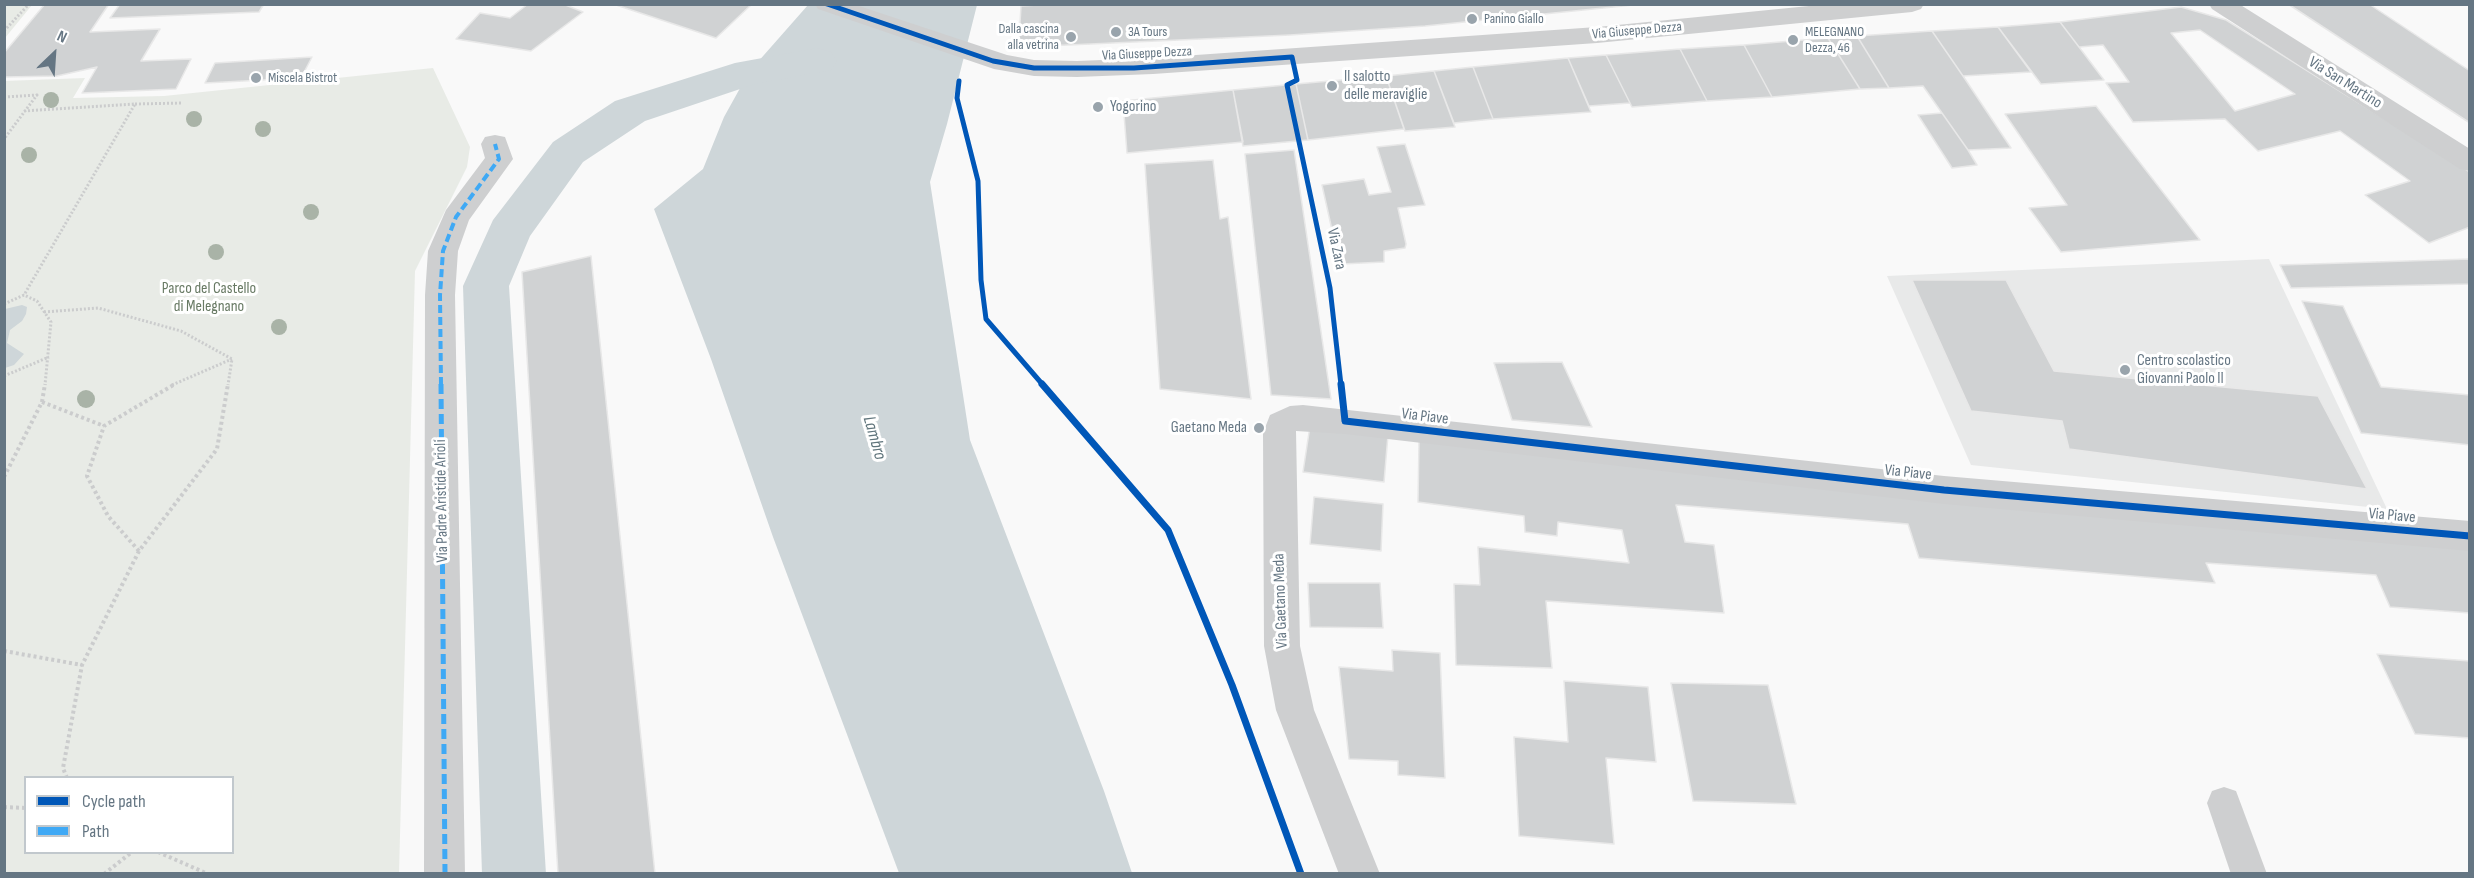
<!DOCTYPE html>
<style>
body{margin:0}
#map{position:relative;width:2474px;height:878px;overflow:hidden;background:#f9f9f9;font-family:"Sofia Sans Condensed",sans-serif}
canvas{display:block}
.frame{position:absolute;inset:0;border:6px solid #657683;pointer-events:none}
.legend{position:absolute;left:24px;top:776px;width:210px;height:78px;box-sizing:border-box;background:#fff;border:2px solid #c1c8cd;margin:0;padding:8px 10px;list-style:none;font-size:18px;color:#657683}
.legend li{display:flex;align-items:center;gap:12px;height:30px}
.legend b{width:30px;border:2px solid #c1c8cd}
.north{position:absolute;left:24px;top:24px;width:60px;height:60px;-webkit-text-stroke:4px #fff;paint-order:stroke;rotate:25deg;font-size:16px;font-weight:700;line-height:24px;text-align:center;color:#657683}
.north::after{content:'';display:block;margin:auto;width:21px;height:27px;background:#657683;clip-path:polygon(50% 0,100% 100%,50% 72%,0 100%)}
</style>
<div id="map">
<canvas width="2474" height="878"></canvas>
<div class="frame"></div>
<ul class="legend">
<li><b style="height:8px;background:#0057b8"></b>Cycle path</li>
<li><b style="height:8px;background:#3fa9f5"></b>Path</li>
</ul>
<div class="north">N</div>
</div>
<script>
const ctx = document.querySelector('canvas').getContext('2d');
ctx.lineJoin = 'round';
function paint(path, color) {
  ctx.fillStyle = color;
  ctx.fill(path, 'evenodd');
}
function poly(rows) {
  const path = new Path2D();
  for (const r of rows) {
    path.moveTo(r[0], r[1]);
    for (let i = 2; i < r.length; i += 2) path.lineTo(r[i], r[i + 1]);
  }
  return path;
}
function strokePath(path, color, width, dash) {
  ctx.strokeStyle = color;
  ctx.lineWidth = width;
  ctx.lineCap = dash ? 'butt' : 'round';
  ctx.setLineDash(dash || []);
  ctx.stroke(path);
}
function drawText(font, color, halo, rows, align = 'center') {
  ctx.font = font + ' "Sofia Sans Condensed",sans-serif';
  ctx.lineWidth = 6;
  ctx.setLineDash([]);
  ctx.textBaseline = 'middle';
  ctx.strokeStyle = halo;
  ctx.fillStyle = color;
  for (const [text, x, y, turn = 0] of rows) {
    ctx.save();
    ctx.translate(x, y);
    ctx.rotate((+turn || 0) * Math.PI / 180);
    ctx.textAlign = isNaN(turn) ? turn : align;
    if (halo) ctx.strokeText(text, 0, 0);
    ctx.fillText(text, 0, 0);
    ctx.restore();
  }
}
paint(poly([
 [2269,259,2387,509,1971,465,1887,276]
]), '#e8e9e9');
paint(poly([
 [5,4,32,5,5,38,4,5],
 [433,68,470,147,467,167,415,271,399,873,5,873,4,81,85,78,73,98,164,96],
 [26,778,232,778,232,852,26,852]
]), '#e8ebe6');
paint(poly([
 [808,5,977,5,947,124,930,182,970,440,1104,791,1132,873,899,873,773,537,711,359,654,209,703,169,724,117,749,72],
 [22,305,27,307,26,314,22,321,10,330,7,343,24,354,14,365,5,368,5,309]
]), '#ced6d9');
paint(poly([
 [817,48,831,52,837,61,831,70,755,84,645,121,583,162,530,236,509,286,546,874,482,874,463,286,493,220,553,142,615,101,735,63,817,48]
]), '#ced6d9');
const building = poly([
 [45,4,109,4,90,32,160,29,141,61,191,59,176,89,82,93,97,67,57,76,4,77,4,53,45,4],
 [120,4,264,4,259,12,110,18,120,4],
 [528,4,563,4,583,12,531,51,456,39,480,13,510,18,528,4],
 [613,4,752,4,716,38,613,4],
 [1055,4,1643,4,1425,26,1290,35,1046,46,1019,41,1021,6,1055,4],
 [2288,4,2369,4,2470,71,2470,123,2288,4],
 [2181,7,2226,20,2470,172,2470,227,2429,243,2365,195,2410,181,2340,131,2258,151,2225,119,2133,122,2106,83,2129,82,2103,45,2079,47,2060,22,2181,7],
 [2200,30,2295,94,2235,111,2171,33,2200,30],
 [2060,22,2079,47,2104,80,2041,84,1998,27,2060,22],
 [1998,27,2031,72,1963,76,1932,31,1998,27],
 [1932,31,1963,76,2011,148,1968,150,1923,86,1889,88,1857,36,1932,31],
 [1857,36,1889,88,1860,89,1828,38,1857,36],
 [1828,38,1860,89,1772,97,1744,45,1828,38],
 [1744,45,1772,97,1707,101,1680,49,1744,45],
 [1680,49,1707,101,1632,107,1606,55,1680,49],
 [1606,55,1630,103,1589,106,1568,58,1606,55],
 [312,57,301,78,205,83,215,63,312,57],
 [1568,58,1591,112,1493,119,1473,67,1568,58],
 [1473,67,1493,119,1454,123,1434,71,1473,67],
 [1434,71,1455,127,1405,131,1386,76,1434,71],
 [1386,76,1404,129,1308,140,1296,84,1386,76],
 [1296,84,1308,140,1243,146,1233,90,1296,84],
 [1233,90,1243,142,1127,153,1123,101,1233,90],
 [2096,106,2200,240,2061,252,2029,208,2067,205,2005,114,2096,106],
 [1942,113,1968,150,1977,165,1952,168,1918,115,1942,113],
 [1405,144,1425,205,1398,208,1406,244,1405,248,1384,251,1384,262,1342,264,1338,257,1322,185,1364,179,1369,195,1391,192,1377,147,1405,144],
 [1294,150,1331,399,1271,395,1245,154,1294,150],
 [1213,160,1220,219,1228,217,1251,399,1160,389,1145,164,1213,160],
 [591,256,655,874,558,874,522,272,591,256],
 [2470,259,2470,284,2291,288,2280,265,2470,259],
 [1912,280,2006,280,2054,371,2318,396,2367,489,2069,449,2062,421,1971,411,1912,280],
 [2302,301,2343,306,2381,387,2470,395,2470,445,2361,433,2302,301],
 [1562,362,1592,427,1512,420,1494,363,1562,362],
 [1310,426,1388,435,1384,482,1303,472,1310,426],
 [1419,440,2470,545,2470,613,2390,607,2376,575,2206,563,2215,583,1919,558,1908,524,1676,505,1685,542,1714,545,1724,613,1546,601,1552,668,1456,665,1454,584,1480,585,1478,547,1629,563,1622,530,1558,522,1557,536,1525,532,1524,516,1418,502,1419,440],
 [1314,497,1383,504,1381,551,1310,544,1314,497],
 [1308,583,1380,583,1383,628,1310,627,1308,583],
 [1392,650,1440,653,1445,778,1398,775,1398,761,1349,759,1339,667,1393,671,1392,650],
 [2377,654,2470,661,2470,738,2415,734,2377,654],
 [1564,681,1648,687,1656,762,1606,758,1614,844,1519,836,1514,737,1568,742,1564,681],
 [1671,683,1768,685,1796,804,1693,801,1671,683]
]);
paint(building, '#d0d2d3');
strokePath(building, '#e8e8e8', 1.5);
strokePath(poly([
 [4,31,29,4],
 [959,83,957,98,978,181,981,280,986,319,1043,385],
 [4,97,37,95,4,139],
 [135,104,183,103],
 [24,111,135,104,24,295],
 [4,304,24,295,37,301,51,322,45,385],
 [44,312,98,308,181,331,232,359,228,385],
 [4,376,49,357],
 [172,385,232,359]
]), '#cbcccd', 3, [2, 2]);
strokePath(poly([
 [1042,384,1168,530,1232,685,1301,874],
 [42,402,104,426],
 [4,477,42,402,45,384],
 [139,551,108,516,87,476,104,426,175,384],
 [4,651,82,665],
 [67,778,63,768,82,665,139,551,217,449,228,384],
 [4,807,26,808],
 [158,852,208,874],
 [104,874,132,852]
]), '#cbcccd', 4, [3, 3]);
paint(poly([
 [2224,787,2236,791,2267,874,2231,874,2207,803,2212,791,2224,787]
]), '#cecfd0');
paint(poly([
 [815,4,853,4,1007,55,1034,60,1077,61,1153,58,1597,27,1829,4,1924,4,1921,9,1912,12,1597,43,1153,74,1077,77,1034,76,994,69,818,9,815,4],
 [2209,4,2239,4,2470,149,2470,171,2460,169,2212,9,2209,4],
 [495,135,505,137,513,159,469,220,458,251,455,295,465,874,424,874,425,295,428,251,446,210,485,158,481,144,485,137,495,135],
 [1303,405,1944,476,2470,521,2470,551,1944,504,1345,434,1296,431,1300,646,1314,710,1380,874,1339,874,1276,710,1264,646,1263,433,1270,415,1290,406,1303,405]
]), '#cecfd0');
strokePath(poly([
 [441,385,440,295,443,251,456,217,499,159,495,144]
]), '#3fa9f5', 4, [8, 4]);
strokePath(poly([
 [441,384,445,874]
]), '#3fa9f5', 5, [10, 5]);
strokePath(poly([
 [827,4,993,61,1034,68,1134,68,1292,57,1297,80,1287,85,1330,288,1341,385],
 [959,81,957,98,978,181,981,280,986,319,1043,385]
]), '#0057b8', 5);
strokePath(poly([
 [1042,384,1168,530,1232,685,1301,874],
 [1341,384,1345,421,1944,490,2470,536]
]), '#0057b8', 7);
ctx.fillStyle = '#a9b3a7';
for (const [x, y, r] of [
 [51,100,8],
 [194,119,8],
 [263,129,8],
 [29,155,8],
 [311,212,8],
 [216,252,8],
 [279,327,8],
 [86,399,9]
]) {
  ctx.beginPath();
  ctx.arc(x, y, r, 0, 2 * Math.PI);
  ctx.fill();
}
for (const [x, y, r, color] of [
 [1472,19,6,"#99a4ac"],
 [1116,32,6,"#99a4ac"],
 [1071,37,6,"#99a4ac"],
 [1793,40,6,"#99a4ac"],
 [256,78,6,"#99a4ac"],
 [1332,86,6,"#99a4ac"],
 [1098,107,6,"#99a4ac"],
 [2125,370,6,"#99a4ac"],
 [1259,428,6,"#99a4ac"]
]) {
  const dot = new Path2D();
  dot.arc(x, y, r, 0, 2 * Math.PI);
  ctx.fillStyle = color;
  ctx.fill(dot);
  strokePath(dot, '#fff', 2);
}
drawText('14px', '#657683', '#fff', [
 ["Panino Giallo",1484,19],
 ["Dalla cascina",1059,29,"right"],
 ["alla vetrina",1059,45,"right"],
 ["3A Tours",1128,32],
 ["MELEGNANO",1805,32],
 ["Dezza, 46",1805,48],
 ["Miscela Bistrot",268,78]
], 'left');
drawText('14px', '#657683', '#fff', [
 ["Via Giuseppe Dezza",1637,31,-5],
 ["Via Giuseppe Dezza",1147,54,-3]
]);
drawText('16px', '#657683', '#fff', [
 ["Il salotto",1344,77],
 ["delle meraviglie",1344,95],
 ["Yogorino",1110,107],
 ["Centro scolastico",2137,361],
 ["Giovanni Paolo II",2137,379],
 ["Gaetano Meda",1247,428,"right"]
], 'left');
drawText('16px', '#657683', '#fff', [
 ["Via San Martino",2345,83,32],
 ["Via Zara",1336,249,78],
 ["Via Piave",1425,417,7],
 ["Via Piave",1908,473,6],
 ["Via Padre Aristide Arioli",442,501,-91],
 ["Via Piave",2392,516,5],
 ["Via Gaetano Meda",1281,601,-92]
]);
drawText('16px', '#687a64', '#fff', [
 ["Parco del Castello",209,289],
 ["di Melegnano",209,307]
]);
drawText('italic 18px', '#60757c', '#fff', [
 ["Lambro",874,438,74]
]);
</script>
